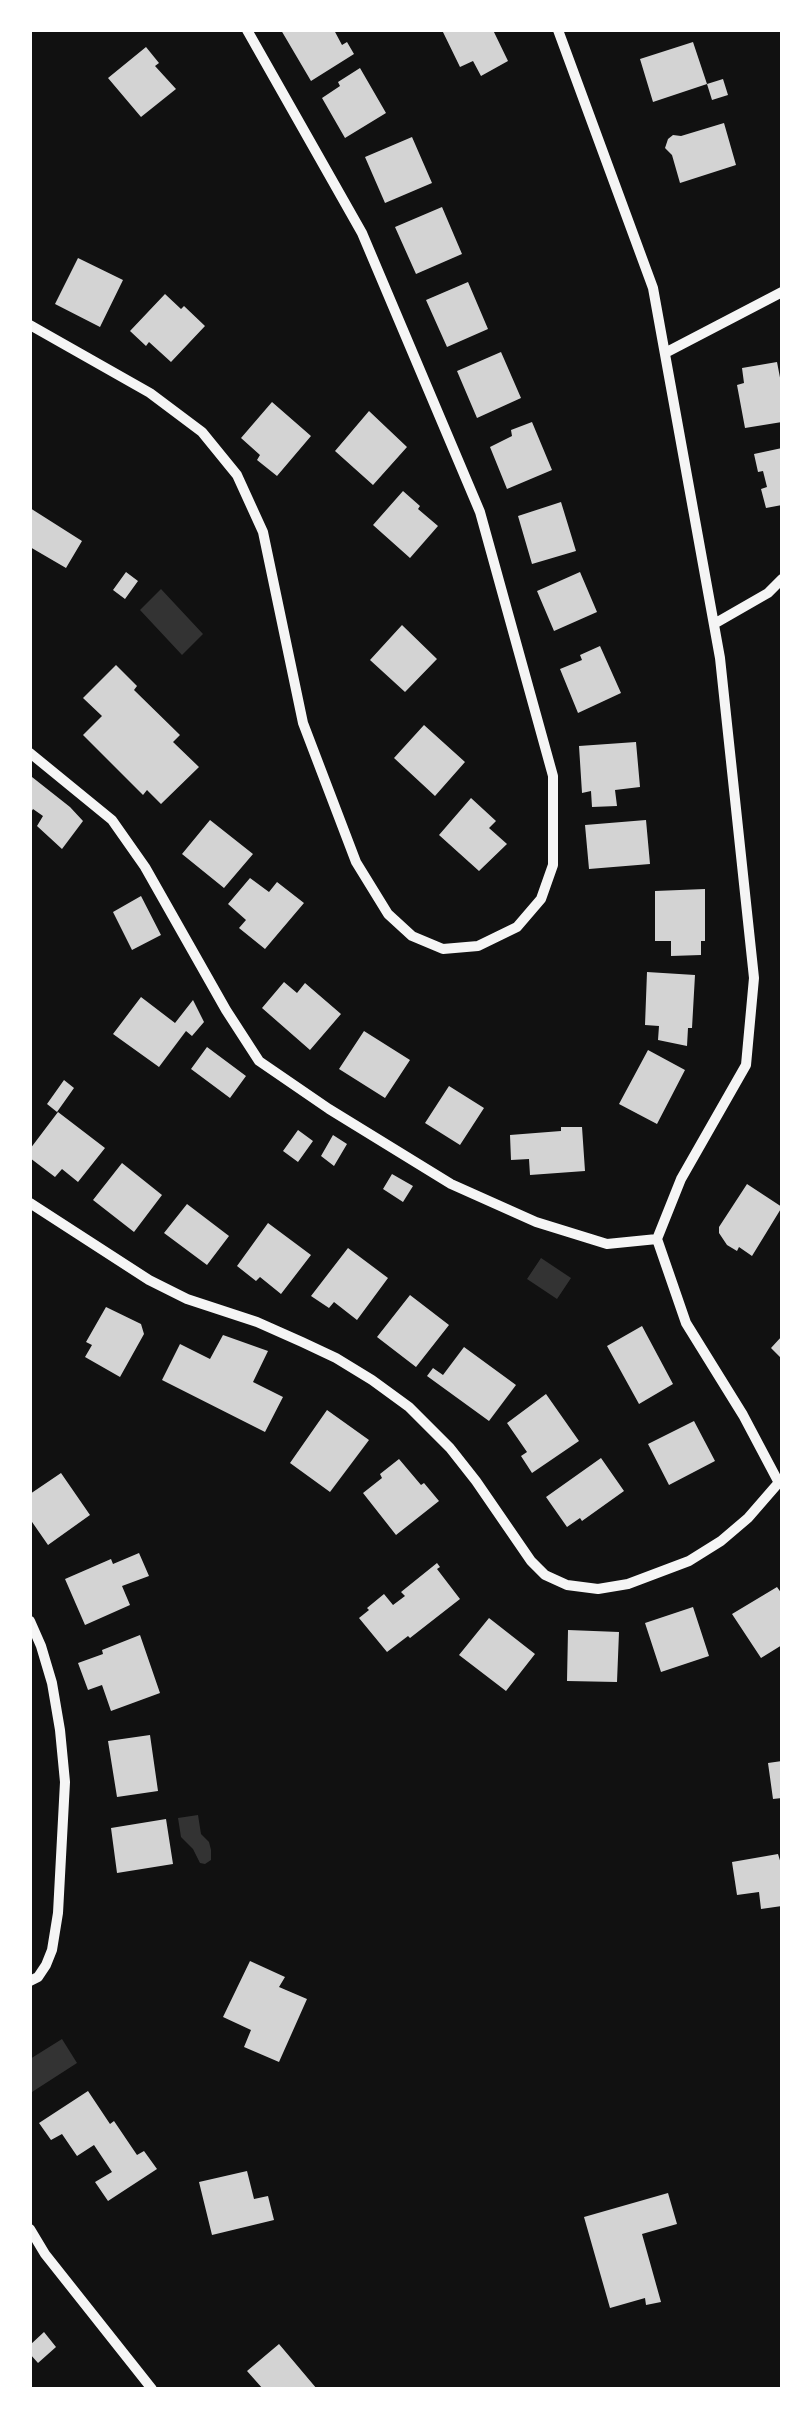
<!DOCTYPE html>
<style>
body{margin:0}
#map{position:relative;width:812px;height:2419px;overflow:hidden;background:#111;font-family:"Asap Condensed",sans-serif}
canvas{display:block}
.frame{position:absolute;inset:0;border:32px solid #fff;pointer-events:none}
</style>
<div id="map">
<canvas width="812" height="2419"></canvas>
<div class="frame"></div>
</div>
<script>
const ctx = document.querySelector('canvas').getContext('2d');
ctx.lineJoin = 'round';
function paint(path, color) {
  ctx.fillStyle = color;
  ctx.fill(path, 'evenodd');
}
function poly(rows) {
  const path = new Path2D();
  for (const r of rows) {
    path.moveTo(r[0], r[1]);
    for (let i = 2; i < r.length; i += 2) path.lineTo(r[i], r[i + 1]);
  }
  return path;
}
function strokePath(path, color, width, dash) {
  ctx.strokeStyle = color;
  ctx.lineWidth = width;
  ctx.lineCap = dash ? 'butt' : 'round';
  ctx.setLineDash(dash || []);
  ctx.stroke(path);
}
paint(poly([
 [161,589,203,634,182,655,140,610],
 [541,1258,571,1278,557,1299,527,1279],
 [198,1815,201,1834,209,1842,211,1850,211,1860,205,1864,200,1863,193,1849,181,1837,178,1818],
 [62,2039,77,2063,32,2092,30,2089,30,2059]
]), '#333');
paint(poly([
 [281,30,334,30,342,45,347,42,354,54,311,81],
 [442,30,493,30,508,61,481,76,473,61,460,67],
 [693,42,707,84,653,102,640,59],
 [146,47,159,63,155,66,176,89,141,117,108,78],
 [360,68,386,113,345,138,322,98,340,86,338,82],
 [723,79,728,95,712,100,707,84],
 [724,123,736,165,680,183,672,155,665,148,668,139,673,135,681,136],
 [412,137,432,183,385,203,365,157],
 [442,207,462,254,416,274,395,227],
 [78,258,123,280,100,327,55,304],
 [468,282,488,329,447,347,426,300],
 [165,294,181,309,184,306,205,326,171,362,149,342,146,346,130,331],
 [501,352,521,398,477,418,457,371],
 [777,362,782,388,782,422,745,428,737,385,744,383,742,368],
 [272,402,311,436,277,476,257,460,260,455,241,438],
 [369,411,407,447,373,485,335,451],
 [532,422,552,470,507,489,490,447,512,436,511,430],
 [782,448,782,505,766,508,761,489,767,487,763,471,758,472,754,454],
 [403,491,420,506,418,509,438,526,410,558,373,525],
 [561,502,576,551,532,564,518,516],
 [30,508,82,541,66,568,30,547],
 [126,572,138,581,125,599,113,590],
 [580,572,597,612,554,631,537,591],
 [402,625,437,659,405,692,370,660],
 [600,646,621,693,578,713,560,669,582,660,580,655],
 [116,665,137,686,134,690,180,735,173,742,199,767,161,804,147,790,143,795,83,735,102,716,83,698],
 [424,725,465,762,435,796,394,758],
 [636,742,640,787,615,790,617,806,592,807,591,791,582,793,579,746],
 [32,777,70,807,83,821,62,849,37,826,43,816,33,809,30,814,30,780],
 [471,798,496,821,489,828,507,844,479,871,439,835],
 [210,820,253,854,224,888,182,854],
 [646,820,650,864,589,869,585,825],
 [250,878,269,892,277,882,304,903,265,949,239,928,246,920,228,904],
 [705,889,705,941,701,941,701,955,671,956,671,941,655,941,655,891],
 [141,896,161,935,132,950,113,912],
 [647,972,695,975,692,1028,688,1028,687,1046,658,1040,659,1026,645,1025],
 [284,982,297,993,305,983,341,1014,310,1050,262,1008],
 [141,997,175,1023,193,1000,204,1022,192,1036,186,1031,159,1067,113,1034],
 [364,1031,410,1060,385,1098,339,1069],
 [207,1047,246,1076,230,1098,191,1069],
 [648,1050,685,1070,657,1124,619,1104],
 [64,1080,74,1088,57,1112,47,1104],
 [449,1086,484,1108,460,1145,425,1123],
 [58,1112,105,1148,78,1182,62,1169,55,1177,30,1158,30,1149],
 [561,1127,582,1127,585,1171,530,1175,529,1159,511,1160,510,1135,561,1131],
 [298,1130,313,1141,298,1162,283,1151],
 [333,1135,347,1144,334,1166,321,1156],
 [122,1163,162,1195,134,1232,93,1200],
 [392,1174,413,1186,403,1202,383,1189],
 [747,1184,782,1207,752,1256,739,1247,737,1251,727,1245,719,1233,719,1227],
 [187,1204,229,1236,207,1265,164,1233],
 [268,1223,311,1255,281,1294,260,1277,256,1281,237,1266],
 [348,1248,388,1278,357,1320,334,1302,329,1308,311,1296],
 [410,1295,449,1325,416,1367,377,1337],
 [106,1307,141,1324,144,1334,120,1377,85,1357,92,1345,86,1342],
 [642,1326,673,1384,639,1404,607,1346],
 [223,1335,268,1351,253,1382,283,1397,265,1432,162,1380,180,1344,210,1359],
 [782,1336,782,1359,771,1348],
 [464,1347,516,1385,489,1421,427,1376,433,1368,443,1375],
 [546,1394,579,1441,532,1473,521,1456,527,1452,507,1423],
 [327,1410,369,1440,330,1492,290,1463],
 [694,1421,715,1461,669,1485,648,1444],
 [601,1458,624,1491,582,1521,580,1518,567,1527,546,1497],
 [399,1459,421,1485,424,1483,439,1501,396,1535,363,1493,382,1478,380,1474],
 [61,1473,90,1515,48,1545,30,1519,30,1494],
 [139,1553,149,1576,122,1586,130,1605,85,1625,65,1579,111,1559,113,1564],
 [437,1563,440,1567,437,1569,460,1599,410,1638,408,1636,387,1652,359,1618,369,1610,367,1608,384,1594,393,1605,405,1596,401,1592],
 [777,1587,782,1594,782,1645,761,1658,732,1614],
 [693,1607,709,1656,661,1672,645,1623],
 [489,1618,535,1654,506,1691,459,1655],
 [568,1630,619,1632,617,1682,567,1681],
 [140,1635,160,1693,111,1711,102,1685,88,1690,78,1663,103,1654,102,1650],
 [150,1735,158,1791,117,1797,108,1741],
 [782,1761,782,1798,773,1799,768,1763],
 [166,1819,173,1864,117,1873,111,1828],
 [778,1854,782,1867,782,1906,761,1909,759,1892,737,1895,732,1862],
 [250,1961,285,1977,279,1987,307,1999,279,2062,244,2047,251,2030,223,2017],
 [88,2091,110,2124,114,2121,137,2155,144,2151,157,2169,108,2201,95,2182,112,2172,94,2145,77,2156,62,2134,51,2140,39,2123],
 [247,2171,254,2199,268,2196,274,2220,212,2235,199,2182],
 [668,2193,677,2224,642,2234,661,2302,646,2305,645,2298,610,2308,584,2217],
 [44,2332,56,2347,38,2363,30,2354,30,2345],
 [279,2344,317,2389,263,2389,247,2371]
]), '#d3d3d3');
strokePath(poly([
 [558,30,653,288,720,658,754,978,746,1065,681,1179,657,1239,686,1323,743,1415,779,1483],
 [30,325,150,393,202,432,237,475,263,532,303,723,356,862,388,914,412,936,443,949,478,946,517,927,541,899,553,865,553,776,480,512,362,233,247,30],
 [665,353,782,292],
 [714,624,768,593,782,579],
 [30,753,112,820,145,867,226,1010,259,1061,329,1109,451,1184,536,1222,607,1244,657,1239],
 [30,1203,149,1280,187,1299,257,1322,302,1342,336,1358,372,1380,409,1407,450,1448,476,1481,531,1561,545,1575,567,1585,598,1589,628,1584,689,1561,721,1541,748,1518,781,1480],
 [30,1621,41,1646,52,1683,60,1730,65,1782,58,1913,52,1950,46,1965,38,1977,30,1981],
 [30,2229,45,2254,152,2389]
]), '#f5f5f5', 10);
</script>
